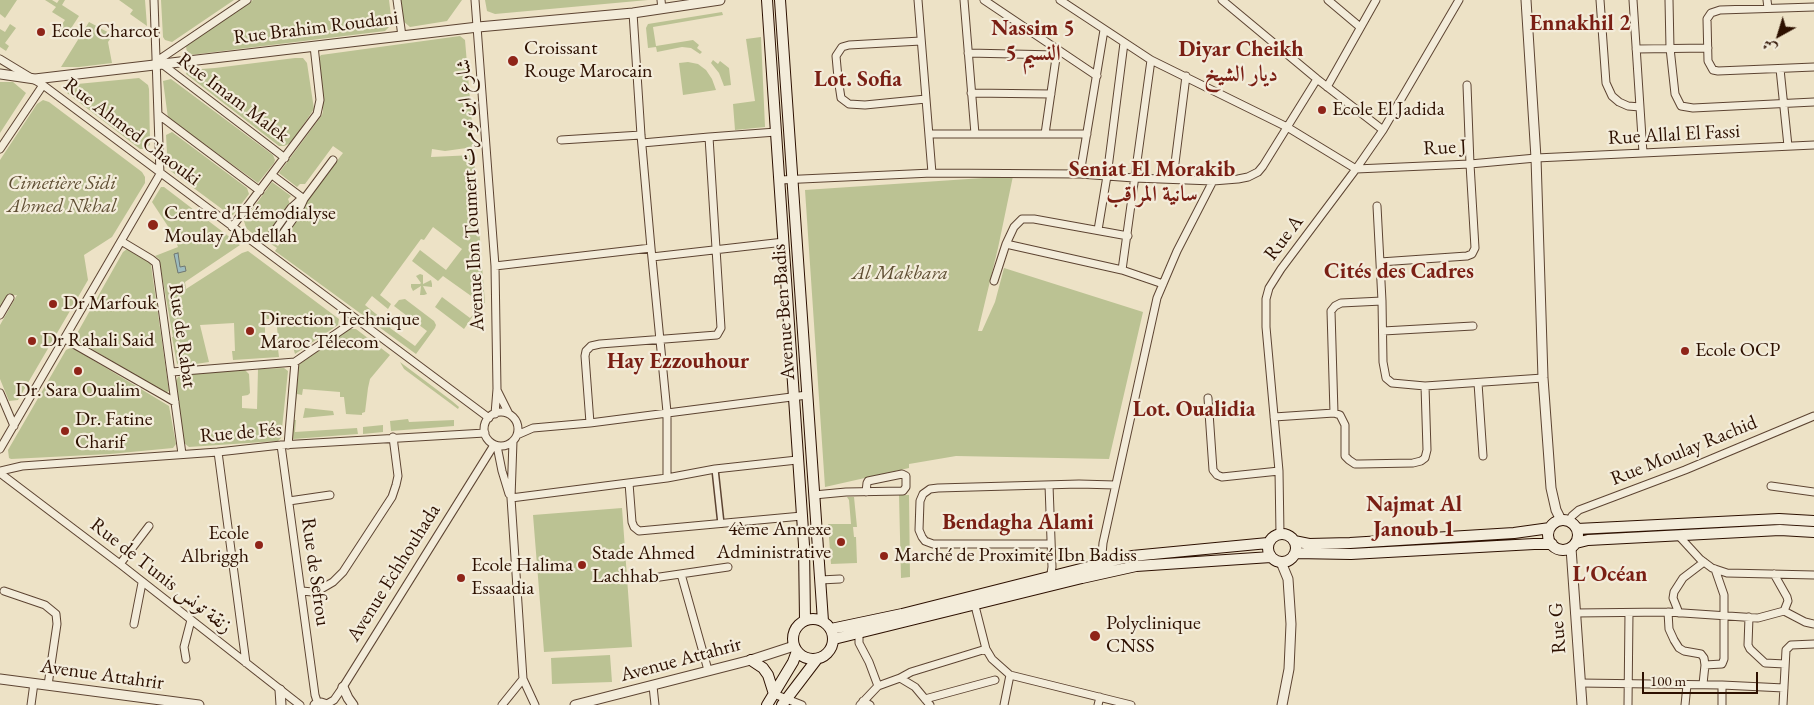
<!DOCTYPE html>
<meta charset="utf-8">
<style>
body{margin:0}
#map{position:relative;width:1814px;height:705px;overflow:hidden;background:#ede2c6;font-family:"EB Garamond",Amiri,serif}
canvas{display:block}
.north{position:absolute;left:1754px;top:10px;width:50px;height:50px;-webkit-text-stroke:4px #f3ecda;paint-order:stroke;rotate:219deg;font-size:14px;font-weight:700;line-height:20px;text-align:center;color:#2d1000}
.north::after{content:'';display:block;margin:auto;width:18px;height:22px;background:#2d1000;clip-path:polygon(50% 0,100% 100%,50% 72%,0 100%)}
.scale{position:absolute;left:1642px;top:672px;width:116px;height:22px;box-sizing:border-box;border:2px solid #2d1000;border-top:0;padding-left:6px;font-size:15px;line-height:18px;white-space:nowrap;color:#2d1000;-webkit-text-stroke:4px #f3ecda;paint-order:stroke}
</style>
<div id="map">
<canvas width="1814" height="705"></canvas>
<div class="north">ش</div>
<div class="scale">100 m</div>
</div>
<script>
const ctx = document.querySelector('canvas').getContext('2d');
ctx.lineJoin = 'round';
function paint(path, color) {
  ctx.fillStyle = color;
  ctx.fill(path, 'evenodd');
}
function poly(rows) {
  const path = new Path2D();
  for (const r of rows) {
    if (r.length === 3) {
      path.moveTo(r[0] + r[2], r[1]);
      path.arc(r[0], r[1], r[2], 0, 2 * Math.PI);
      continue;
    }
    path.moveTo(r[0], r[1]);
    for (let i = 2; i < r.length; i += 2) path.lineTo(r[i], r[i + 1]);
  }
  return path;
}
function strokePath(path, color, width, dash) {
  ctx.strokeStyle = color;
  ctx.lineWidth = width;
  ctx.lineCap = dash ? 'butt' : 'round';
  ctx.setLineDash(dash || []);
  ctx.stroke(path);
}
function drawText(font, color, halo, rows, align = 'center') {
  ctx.font = font + ' "EB Garamond",Amiri,serif';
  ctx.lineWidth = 4.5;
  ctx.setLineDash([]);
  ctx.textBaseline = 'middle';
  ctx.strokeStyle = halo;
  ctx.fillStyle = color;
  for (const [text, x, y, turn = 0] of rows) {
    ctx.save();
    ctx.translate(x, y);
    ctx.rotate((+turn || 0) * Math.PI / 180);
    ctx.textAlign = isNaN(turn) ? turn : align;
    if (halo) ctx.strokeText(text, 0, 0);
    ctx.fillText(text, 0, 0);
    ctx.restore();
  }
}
paint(poly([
 [0,0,17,0,5,18,0,14],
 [45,0,52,0,57,3,59,0,65,0,62,5,79,16,66,36,57,31,65,20,52,12,56,7],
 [119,0,145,0,147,26,130,14,133,10],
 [161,0,234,0,172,42,165,40,163,37],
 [253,0,389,0,392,24,385,31,190,55,187,53,186,46],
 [400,0,462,0,447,21,410,27,403,21],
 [485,0,648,0,495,14,487,11],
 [722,12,723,15,653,27,656,46,693,40,699,45,697,48,702,52,700,54,691,48,682,47,657,52,656,47,648,48,646,28,648,24],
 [89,22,113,35,108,42,112,63,79,67,61,67],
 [10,24,16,28,5,43,9,46,6,51,0,47,0,29,5,32],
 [460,36,465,40,474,147,445,151,432,149,431,157,474,155,476,195,468,196,468,203,477,203,485,303,481,303,443,276,438,281,412,261,420,250,446,270,462,249,433,227,424,240,421,239,380,295,391,304,388,309,372,296,365,305,391,326,390,328,415,346,427,331,394,306,399,300,405,299,434,321,436,325,435,328,416,354,275,251,277,248,265,240,263,242,246,228,244,221,272,182,291,196,288,199,290,204,266,238,278,246,299,217,305,202,343,153,333,146,305,184,300,184,297,187,279,173,322,115,323,111,318,59,321,55],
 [761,37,765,127,735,130,733,104,755,101,746,39],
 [295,58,303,58,307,63,314,109,291,143,284,146,279,146,186,74,187,70,215,68],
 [713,60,718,64,720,61,729,68,731,85,724,86,719,73,711,63],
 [688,62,698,64,706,70,712,79,716,90,683,95,679,63],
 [139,78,148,85,149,89,150,145,144,149,140,149,67,93,67,85],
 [171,79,273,155,275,160,274,163,258,183,168,118,163,81],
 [0,82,13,82,26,93,0,133],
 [43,100,49,102,142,172,145,177,145,183,112,237,84,255,88,280,18,400,9,401,0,379,0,325,17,295,7,296,0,308,0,160,37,104],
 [172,132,247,188,249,194,233,215,230,215,168,169,166,135],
 [1013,176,998,248,978,331,982,331,995,302,1004,268,1143,312,1109,459,956,456,909,464,909,468,825,487,805,190],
 [161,187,164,187,240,245,185,282,186,289,242,253,248,251,339,319,338,325,295,354,293,347,278,349,279,357,233,360,232,351,235,351,234,323,200,325,209,362,183,366,177,364,172,337,173,337,159,259,155,256,178,247,173,234,152,202],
 [269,314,276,314,278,339,265,339,265,319,269,319],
 [127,249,150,263,151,265,169,391,165,393,77,340,75,337,123,252],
 [420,274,423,275,423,284,431,280,432,284,432,287,423,286,427,294,424,295,420,295,421,286,413,291,411,287,411,284,420,284,421,283,416,276],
 [442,297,470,318,475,313,464,329,435,307],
 [350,329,356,329,390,355,370,379,368,388,365,412,362,413,362,415,346,414,344,397,340,397,340,392,303,389,302,395,297,394,296,402,294,402,298,365],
 [70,348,73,348,169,406,176,444,173,448,110,454,11,459,9,458,8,450,66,350],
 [400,362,452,401,459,407,458,409,404,369],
 [243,368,249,374,250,393,248,395,242,396,242,408,257,409,258,369,284,368,288,371,281,438,278,441,189,447,184,443,176,381,178,377,187,373],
 [305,408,333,411,334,415,303,418],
 [408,419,409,422,454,420,454,426,391,431,390,421],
 [292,420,296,420,295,432,357,428,358,434,293,439,291,438],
 [383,425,383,432,363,434,363,427],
 [899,495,909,495,910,577,901,578],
 [847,497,854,497,857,527,853,527,854,537,856,537,857,563,831,564,828,524,851,524,849,500],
 [622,508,632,647,544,652,533,515],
 [610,655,612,682,552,684,551,658]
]), '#bbc293');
const water = poly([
 [178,253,180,267,185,266,186,271,178,273,174,254,178,253]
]);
paint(water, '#9dbcbe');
strokePath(water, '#707772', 1);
const pedestrian = poly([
 [715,469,721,524]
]);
const minor = poly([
 [154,0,160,174],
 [397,0,402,36],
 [475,0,495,266,497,389,495,414],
 [661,0,662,9],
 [918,0,932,173],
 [964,0,975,134],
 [984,0,1097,76],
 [1060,0,1151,60,1287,127,1356,169,1470,164,1536,158,1814,145],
 [1222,0,1317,79,1383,130],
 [1328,0,1360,27],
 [1600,0,1606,83,1612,96,1619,102,1628,106,1640,107],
 [1633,0,1643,153],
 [1669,0,1670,48,1675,94,1681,106,1693,108,1814,102],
 [1767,0,1768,8],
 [1814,7,1720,10,1711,13,1707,19,1708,61,1713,70,1718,71,1814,67],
 [921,41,849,45,842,47,836,56,838,78,841,98,849,104,865,105,926,99],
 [1636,49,1708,48],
 [968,53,1057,55],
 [0,59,43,85,489,418],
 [157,61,247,0],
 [162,64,285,158],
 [1780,69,1788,146],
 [1327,87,1376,0],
 [971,93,1051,94],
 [159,115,260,191],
 [929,134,1087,134],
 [1045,134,1057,51],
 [709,137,776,132],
 [561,140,641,135],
 [0,149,43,85],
 [1080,174,1104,30],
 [272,175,304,199],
 [1173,179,1186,76],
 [780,180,932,173,1080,174,1134,178,1213,181,1238,179,1248,177,1258,172,1263,166,1317,79],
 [302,198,291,208,273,233,273,237,276,239,279,239,298,212,304,199,333,160],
 [1377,206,1382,301,1383,362,1386,378,1392,383,1425,386,1543,378],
 [232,227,317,114,320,100,314,46],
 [1098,230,1107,176,1124,43],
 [121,241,151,259,156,263,182,454],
 [1006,244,1122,270,1163,284],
 [651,248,667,412,667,478],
 [652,257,784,242],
 [1380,262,1467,256,1472,254,1475,248,1470,164,1467,85],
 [495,266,651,248,641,135,633,13],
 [1122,270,1151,60],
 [994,281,1006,244,1014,227,1022,219,1034,219,1128,236],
 [0,315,10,298],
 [1383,331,1473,326],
 [65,339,175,402],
 [172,372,295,362,356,320],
 [1478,383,1483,456],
 [497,390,509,414],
 [0,393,14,426],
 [1208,398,1213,470,1217,475,1222,477,1279,471],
 [501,429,17],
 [1334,413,1331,311,1335,306,1341,303,1382,301],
 [1274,417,1334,413,1340,415,1345,425,1345,456,1349,460,1355,464,1360,464,1413,463,1421,461,1425,458,1427,450,1425,386],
 [590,423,585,356,586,351,591,346,600,344,717,335,721,328,709,137,642,143],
 [517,435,533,428,590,423,807,395],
 [513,441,511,498,523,679,535,705],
 [281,445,315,695,318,704],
 [288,445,295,362],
 [497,446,502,471,509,494],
 [0,449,160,174],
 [218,452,246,663],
 [0,471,22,466,218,452,281,445,485,433],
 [0,473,120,564,300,705],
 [629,483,632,522,634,527,639,531,802,516],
 [1049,485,1052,567,1050,580],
 [1771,486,1814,492],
 [814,495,846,492,903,491,906,487,906,476,902,474,868,481,867,483,866,492],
 [511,498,667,478,715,469,797,460],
 [289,501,330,495],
 [1569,521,1572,516,1579,510,1685,470,1814,416],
 [1280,534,1279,471,1266,327,1266,299,1269,288,1281,269,1356,169,1383,130,1459,0],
 [1678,535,1700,559,1712,568,1727,573,1814,575],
 [1050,544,933,544,925,541,922,537,919,530,920,501,923,494,930,489,938,488,1079,484,1115,485],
 [120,564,149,526],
 [1101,566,1103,543,1157,298,1177,251,1213,181],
 [681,574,708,670],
 [1774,574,1787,597,1788,601,1784,611],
 [653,578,728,567],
 [820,580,840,579],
 [4,591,45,605,56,614,57,624,48,685],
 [302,591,312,592,321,589,333,582,343,572,392,497,396,485,398,476,393,437],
 [974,602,986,649,992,659,1010,675,1131,705],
 [1668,612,1669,629,1674,640,1679,648,1684,651,1701,654,1704,658,1705,665,1703,684],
 [1575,613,1668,612,1758,618,1784,611,1805,622,1814,624],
 [1679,613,1673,598,1674,592,1683,578,1704,562],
 [1749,617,1748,645,1750,649,1765,663,1785,664],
 [134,624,142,583],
 [859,633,859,643,869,662,878,686],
 [186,659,184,647,191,620],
 [1705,665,1722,664,1724,659,1724,595,1715,569],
 [900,678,911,672,986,649],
 [1580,683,1722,685,1784,688],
 [653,686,655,705],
 [774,694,802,705],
 [925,699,995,680],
 [863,701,870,705],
 [327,704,334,700,343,687,494,445],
 [31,705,34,683],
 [502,705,523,679],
 [860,705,878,686,900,678,915,687,930,705],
 [1004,705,1010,675],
 [1098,705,1100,697],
 [1628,705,1629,613],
 [1685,705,1687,685],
 [1722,705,1722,685],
 [1783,705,1786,650,1791,645,1814,644]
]);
const tertiary = poly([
 [1526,0,1536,158,1543,378,1551,488,1556,510,1561,520],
 [0,74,35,79,478,27,633,13,720,0],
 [1571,548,1582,705],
 [1281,562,1288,579,1291,624,1289,669,1282,705],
 [0,679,199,705],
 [343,687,348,698,353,705],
 [280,690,281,705],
 [315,705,321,703,327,705],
 [575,705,751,660,794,646]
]);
const secondary = poly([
 [767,0,804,545,805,620],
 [780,0,823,621],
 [1563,535,15],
 [1577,529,1779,519,1814,521],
 [1282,548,14],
 [1294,541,1309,544,1350,543,1514,533,1550,528],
 [1576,543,1588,540,1780,530,1814,532],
 [1295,553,1351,554,1534,544,1552,544],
 [813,639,20],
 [831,629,902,614,1132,556,1268,543],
 [834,639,1082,578,1136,566,1271,557],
 [751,660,763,668,768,675,774,694],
 [767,705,793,662,797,651],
 [782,705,817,659]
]);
strokePath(pedestrian, '#5d4432', 8);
strokePath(minor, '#5d4432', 9);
strokePath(tertiary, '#5d4432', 11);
strokePath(secondary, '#2d1000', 12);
strokePath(pedestrian, '#f3ecda', 5);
strokePath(minor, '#f3ecda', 7);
strokePath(tertiary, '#f3ecda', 9);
strokePath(secondary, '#f3ecda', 10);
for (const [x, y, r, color] of [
 [41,32,5,"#8f2418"],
 [513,61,6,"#8f2418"],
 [1322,110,5,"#8f2418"],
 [153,225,6,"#8f2418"],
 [53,304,5,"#8f2418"],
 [250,331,5,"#8f2418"],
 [32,341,5,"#8f2418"],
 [1685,351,5,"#8f2418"],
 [78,371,5,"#8f2418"],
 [65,431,5,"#8f2418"],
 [841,542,5,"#8f2418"],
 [259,545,5,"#8f2418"],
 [884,556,5,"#8f2418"],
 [582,565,5,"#8f2418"],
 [461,578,5,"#8f2418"],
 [1095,636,6,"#8f2418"]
]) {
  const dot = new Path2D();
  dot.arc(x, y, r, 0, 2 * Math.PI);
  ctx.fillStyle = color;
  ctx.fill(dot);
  strokePath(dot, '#f3ecda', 2);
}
drawText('20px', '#2d1000', '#f3ecda', [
 ["Rue Brahim Roudani",316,28,-7],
 ["Rue Imam Malek",233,98,37],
 ["Rue Ahmed Chaouki",132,132,37],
 ["Rue Allal El Fassi",1674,135,-3],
 ["Rue J",1445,148,-3],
 ["Avenue Ibn Toumert شارع ابن تومرت",471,195,-93],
 ["Rue A",1284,238,-53],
 ["Avenue Ben Badis",784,312,-94],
 ["Rue de Rabat",182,336,82],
 ["Rue de Fés",241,433,-5],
 ["Rue Moulay Rachid",1684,451,-22],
 ["Rue de Sefrou",315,572,82],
 ["Avenue Echhouhada",394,573,-58],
 ["Rue de Tunis زنقة تونس",161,576,38],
 ["Rue G",1558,628,-94],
 ["Avenue Attahrir",681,660,-15],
 ["Avenue Attahrir",102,675,8]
]);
drawText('20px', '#2d1000', '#f3ecda', [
 ["Ecole Charcot",51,32],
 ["Croissant",524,49],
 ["Rouge Marocain",524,72],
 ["Ecole El Jadida",1332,110],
 ["Centre d'Hémodialyse",164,214],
 ["Moulay Abdellah",164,237],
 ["Dr Marfouk",63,304],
 ["Direction Technique",260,320],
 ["Maroc Télecom",260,343],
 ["Dr Rahali Said",42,341],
 ["Ecole OCP",1695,351],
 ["Dr. Sara Oualim",78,391,"center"],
 ["Dr. Fatine",75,420],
 ["Charif",75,443],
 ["4ème Annexe",831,530,"right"],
 ["Administrative",831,553,"right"],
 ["Ecole",249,534,"right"],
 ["Albriggh",249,557,"right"],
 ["Stade Ahmed",592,554],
 ["Lachhab",592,577],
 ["Marché de Proximité Ibn Badiss",894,556],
 ["Ecole Halima",471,566],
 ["Essaadia",471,589],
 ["Polyclinique",1106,624],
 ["CNSS",1106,647]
], 'left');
drawText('italic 20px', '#5f4e33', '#f3ecda', [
 ["Cimetière Sidi",62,184],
 ["Ahmed Nkhal",62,207],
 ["Al Makbara",900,274]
]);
drawText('bold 22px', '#7a1f14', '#f3ecda', [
 ["Ennakhil 2",1580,24],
 ["Nassim 5",1033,29],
 ["النسيم 5",1033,54],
 ["Diyar Cheikh",1241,50],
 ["ديار الشيخ",1241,75],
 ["Lot. Sofia",858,80],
 ["Seniat El Morakib",1152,170],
 ["سانية المراقب",1152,195],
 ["Cités des Cadres",1399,272],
 ["Hay Ezzouhour",678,362],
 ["Lot. Oualidia",1194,410],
 ["Najmat Al",1414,505],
 ["Janoub 1",1414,530],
 ["Bendagha Alami",1018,523],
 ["L'Océan",1610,575]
]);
</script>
